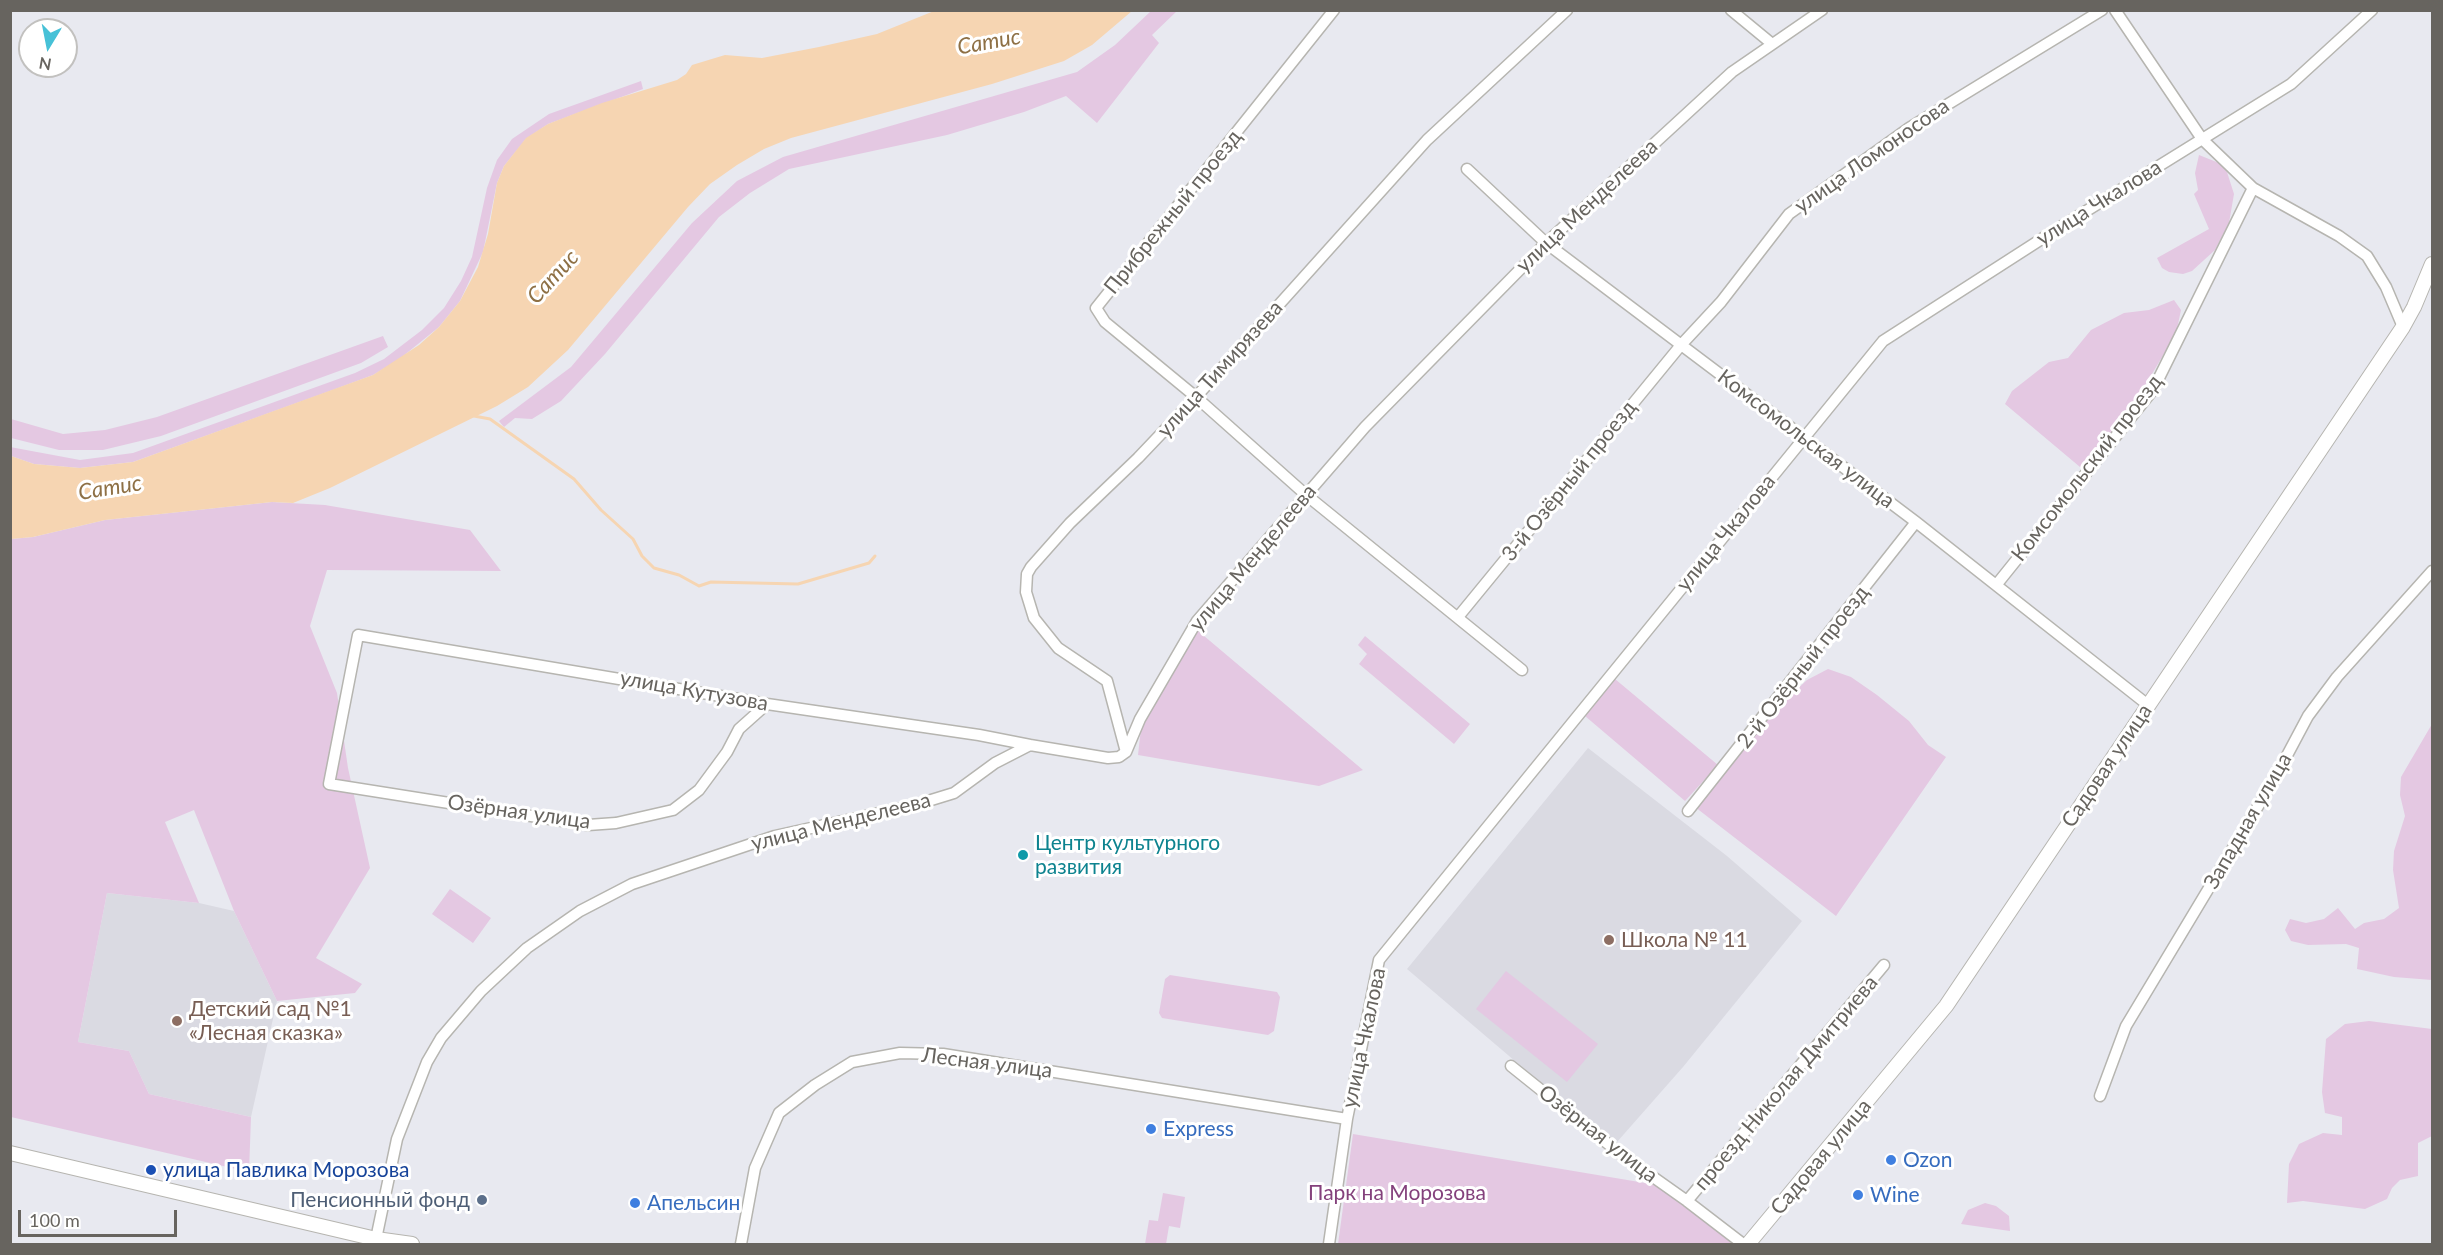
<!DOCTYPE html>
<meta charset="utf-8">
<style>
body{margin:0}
#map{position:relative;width:2443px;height:1255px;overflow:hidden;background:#e8e9f0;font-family:Lato,sans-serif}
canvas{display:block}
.frame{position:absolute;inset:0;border:12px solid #67645f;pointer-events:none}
.north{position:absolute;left:18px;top:18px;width:60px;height:60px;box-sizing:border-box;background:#fff;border:2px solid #c2c1bf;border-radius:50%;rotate:190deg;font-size:16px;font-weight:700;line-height:24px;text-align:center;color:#67645f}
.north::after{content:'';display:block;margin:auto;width:21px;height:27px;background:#47c1d7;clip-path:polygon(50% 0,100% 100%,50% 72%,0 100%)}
.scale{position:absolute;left:18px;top:1210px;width:159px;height:27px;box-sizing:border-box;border:3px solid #67645f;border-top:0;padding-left:8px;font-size:18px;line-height:21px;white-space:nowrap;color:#67645f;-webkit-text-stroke:4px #fff;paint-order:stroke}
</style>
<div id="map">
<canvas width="2443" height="1255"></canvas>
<div class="frame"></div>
<div class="north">N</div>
<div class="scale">100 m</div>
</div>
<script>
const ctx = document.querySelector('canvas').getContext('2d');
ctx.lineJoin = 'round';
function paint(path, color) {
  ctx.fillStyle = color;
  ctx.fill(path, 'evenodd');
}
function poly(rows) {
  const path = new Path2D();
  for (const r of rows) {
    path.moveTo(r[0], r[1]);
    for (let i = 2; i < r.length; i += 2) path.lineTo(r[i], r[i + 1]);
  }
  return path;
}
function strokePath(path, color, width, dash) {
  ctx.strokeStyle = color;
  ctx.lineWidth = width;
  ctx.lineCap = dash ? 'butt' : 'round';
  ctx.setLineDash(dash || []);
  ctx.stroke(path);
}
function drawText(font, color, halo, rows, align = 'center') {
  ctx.font = font + ' Lato,sans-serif';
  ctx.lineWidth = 6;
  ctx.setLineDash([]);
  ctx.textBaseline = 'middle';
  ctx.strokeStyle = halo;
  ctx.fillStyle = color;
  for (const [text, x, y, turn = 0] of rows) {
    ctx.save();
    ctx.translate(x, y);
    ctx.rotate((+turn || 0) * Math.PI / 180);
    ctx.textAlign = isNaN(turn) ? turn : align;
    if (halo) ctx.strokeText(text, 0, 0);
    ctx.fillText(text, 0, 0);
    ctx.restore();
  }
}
paint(poly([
 [1588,748,1727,856,1802,921,1683,1067,1617,1142,1556,1096,1407,969],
 [107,893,199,903,234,911,277,1001,251,1117,149,1094,129,1051,78,1042]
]), '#dadae2');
paint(poly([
 [1151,11,1177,11,1152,35,1159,43,1097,123,1066,96,1024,112,947,135,789,169,750,193,719,217,605,354,561,401,532,419,515,418,504,427,499,421,571,367,692,223,737,181,783,157,1077,72,1115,45],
 [641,81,643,89,548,124,526,139,504,166,497,183,483,252,460,301,439,327,397,361,373,375,330,391,133,462,80,468,34,464,11,456,10,447,80,460,133,453,355,373,384,359,422,330,444,308,461,281,472,257,487,188,497,160,512,139,549,114],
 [2199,155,2219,163,2227,172,2234,194,2229,223,2215,250,2192,271,2183,274,2169,272,2162,268,2157,258,2209,229,2194,194,2198,190,2195,173],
 [2174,300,2181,310,2177,329,2165,352,2136,401,2106,440,2080,467,2005,404,2012,391,2049,362,2068,358,2091,330,2124,313,2149,310],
 [383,336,388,347,361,363,161,436,103,450,59,450,11,438,11,419,63,434,105,430,157,417],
 [272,502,325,505,470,530,501,571,327,570,310,626,337,693,348,768,370,868,316,958,362,984,355,993,277,1001,234,911,194,810,165,822,199,903,107,893,78,1042,129,1051,149,1094,251,1117,249,1172,11,1117,11,539,33,537,105,520],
 [1197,630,1363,770,1319,786,1138,755,1142,719],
 [1365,636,1470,724,1454,744,1359,664,1367,654,1358,645],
 [1828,669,1851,677,1877,695,1909,721,1928,745,1946,757,1836,916,1695,807,1777,708,1807,680],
 [1615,679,1718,765,1685,801,1585,716],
 [2432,724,2432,980,2394,977,2357,969,2359,948,2346,944,2308,945,2291,941,2285,930,2290,919,2306,923,2324,919,2338,908,2355,929,2364,923,2384,919,2399,908,2393,870,2394,851,2405,816,2400,795,2401,777],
 [450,889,491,918,473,943,432,914],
 [1506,971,1598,1044,1567,1082,1476,1009],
 [1170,975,1277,992,1280,997,1274,1031,1268,1035,1162,1018,1159,1013,1165,979],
 [2369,1021,2432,1029,2432,1136,2418,1143,2418,1176,2400,1180,2392,1188,2387,1199,2365,1209,2303,1201,2287,1203,2289,1164,2299,1144,2323,1133,2342,1135,2342,1117,2325,1113,2322,1092,2326,1039,2345,1024],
 [1353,1134,1675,1188,1731,1242,1729,1244,1338,1244],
 [1163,1193,1185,1197,1180,1228,1169,1226,1166,1244,1145,1244,1149,1220,1158,1221],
 [1985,1203,1996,1206,2009,1216,2010,1231,1961,1224,1968,1210]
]), '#e4c8e2');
paint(poly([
 [934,11,1132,11,1092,45,1064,61,992,84,791,138,764,149,737,165,710,184,688,207,568,350,528,387,497,406,330,488,293,503,272,502,105,520,33,537,11,539,11,456,34,464,80,468,133,462,373,375,419,345,439,327,460,301,478,267,488,234,497,183,504,166,526,138,548,124,602,103,677,80,686,74,692,65,725,55,762,58,819,47,877,34]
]), '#f6d5b2');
strokePath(poly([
 [474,416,490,419,574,479,601,510,633,539,642,556,654,568,679,575,699,586,711,582,798,584,869,563,875,556]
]), '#f6d5b2', 3);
const minor = poly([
 [1334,10,1096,308,1105,322,1196,397,1305,494,1522,670],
 [1731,10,1771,43],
 [2115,10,2202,139,2253,188,2339,236,2367,256,2386,287,2403,327],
 [1467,169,1546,243,1916,522,2148,705],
 [1997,584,2153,390,2253,188],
 [1458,617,1681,345,1721,302,1789,214,1909,128,2102,10],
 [767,704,739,729,727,752,699,790,673,810,616,823,588,825,329,784,358,635,738,699,767,704,883,721,979,735,1030,745],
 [1126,752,1107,681,1058,648,1034,618,1026,592,1027,574,1031,567,1070,523,1138,458,1196,397,1427,140,1567,10],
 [1688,811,1916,522],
 [1511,1066,1622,1155,1687,1201,1743,1244],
 [2100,1096,2126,1026,2275,778,2308,716,2337,677,2432,571],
 [1687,1201,1884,965],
 [376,1239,397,1139,427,1062,441,1038,481,991,527,948,580,911,632,884,775,836,915,805,954,793,995,763,1030,745,1108,758,1119,757,1126,752,1140,719,1197,621,1365,427,1546,243,1732,72,1822,10],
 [741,1244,755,1168,779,1113,815,1085,852,1062,900,1053,943,1054,1347,1119],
 [1329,1244,1347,1119,1379,960,1883,341,2054,231,2291,84,2372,10]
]);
const tertiary = poly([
 [10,1153,376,1239,412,1244],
 [1748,1244,1946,1006,2403,327,2414,307,2432,264]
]);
strokePath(minor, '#b6b5b0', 13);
strokePath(tertiary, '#b6b5b0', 16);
strokePath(minor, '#fff', 10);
strokePath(tertiary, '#fff', 14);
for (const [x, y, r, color] of [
 [1023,855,6,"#0f9aa8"],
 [1609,940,6,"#8d6e63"],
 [177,1021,6,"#8d6e63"],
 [1151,1129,6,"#3f7fe0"],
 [1891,1160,6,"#3f7fe0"],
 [151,1170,6,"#1a4fb4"],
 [1858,1195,6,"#3f7fe0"],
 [482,1200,6,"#5c6f8a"],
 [635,1203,6,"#3f7fe0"]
]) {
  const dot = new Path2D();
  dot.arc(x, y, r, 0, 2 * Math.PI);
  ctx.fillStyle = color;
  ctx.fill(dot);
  strokePath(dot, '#fff', 2);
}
drawText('21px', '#67645f', '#fff', [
 ["улица Ломоносова",1872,156,-35],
 ["улица Чкалова",2099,203,-32],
 ["улица Менделеева",1587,206,-43],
 ["Прибрежный проезд",1173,212,-51],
 ["улица Тимирязева",1220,369,-48],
 ["Комсомольская улица",1806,439,37],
 ["Комсомольский проезд",2087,468,-52],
 ["3-й Озёрный проезд",1569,481,-51],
 ["улица Чкалова",1726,533,-51],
 ["улица Менделеева",1253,558,-50],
 ["2-й Озёрный проезд",1803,667,-52],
 ["улица Кутузова",694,691,10],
 ["Садовая улица",2107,766,-56],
 ["Озёрная улица",519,812,8],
 ["Западная улица",2248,821,-60],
 ["улица Менделеева",841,822,-14],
 ["улица Чкалова",1364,1038,-78],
 ["Лесная улица",987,1063,7],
 ["проезд Николая Дмитриева",1786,1083,-50],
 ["Озёрная улица",1598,1134,38],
 ["Садовая улица",1821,1157,-50]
]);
drawText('21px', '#0d838f', '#fff', [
 ["Центр культурного",1035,843],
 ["развития",1035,867]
], 'left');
drawText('21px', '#785e54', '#fff', [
 ["Школа № 11",1621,940],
 ["Детский сад №1",189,1009],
 ["«Лесная сказка»",189,1033]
], 'left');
drawText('21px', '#366cbe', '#fff', [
 ["Express",1163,1129],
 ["Ozon",1903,1160],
 ["Wine",1870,1195],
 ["Апельсин",647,1203]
], 'left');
drawText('21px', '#164399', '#fff', [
 ["улица Павлика Морозова",163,1170]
], 'left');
drawText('21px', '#84417c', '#fff', [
 ["Парк на Морозова",1397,1193]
]);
drawText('21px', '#4e5e75', '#fff', [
 ["Пенсионный фонд",470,1200]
], 'right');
drawText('italic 22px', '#8e7045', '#fff', [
 ["Сатис",989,42,-10],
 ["Сатис",553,277,-47],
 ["Сатис",110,488,-9]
]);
</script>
